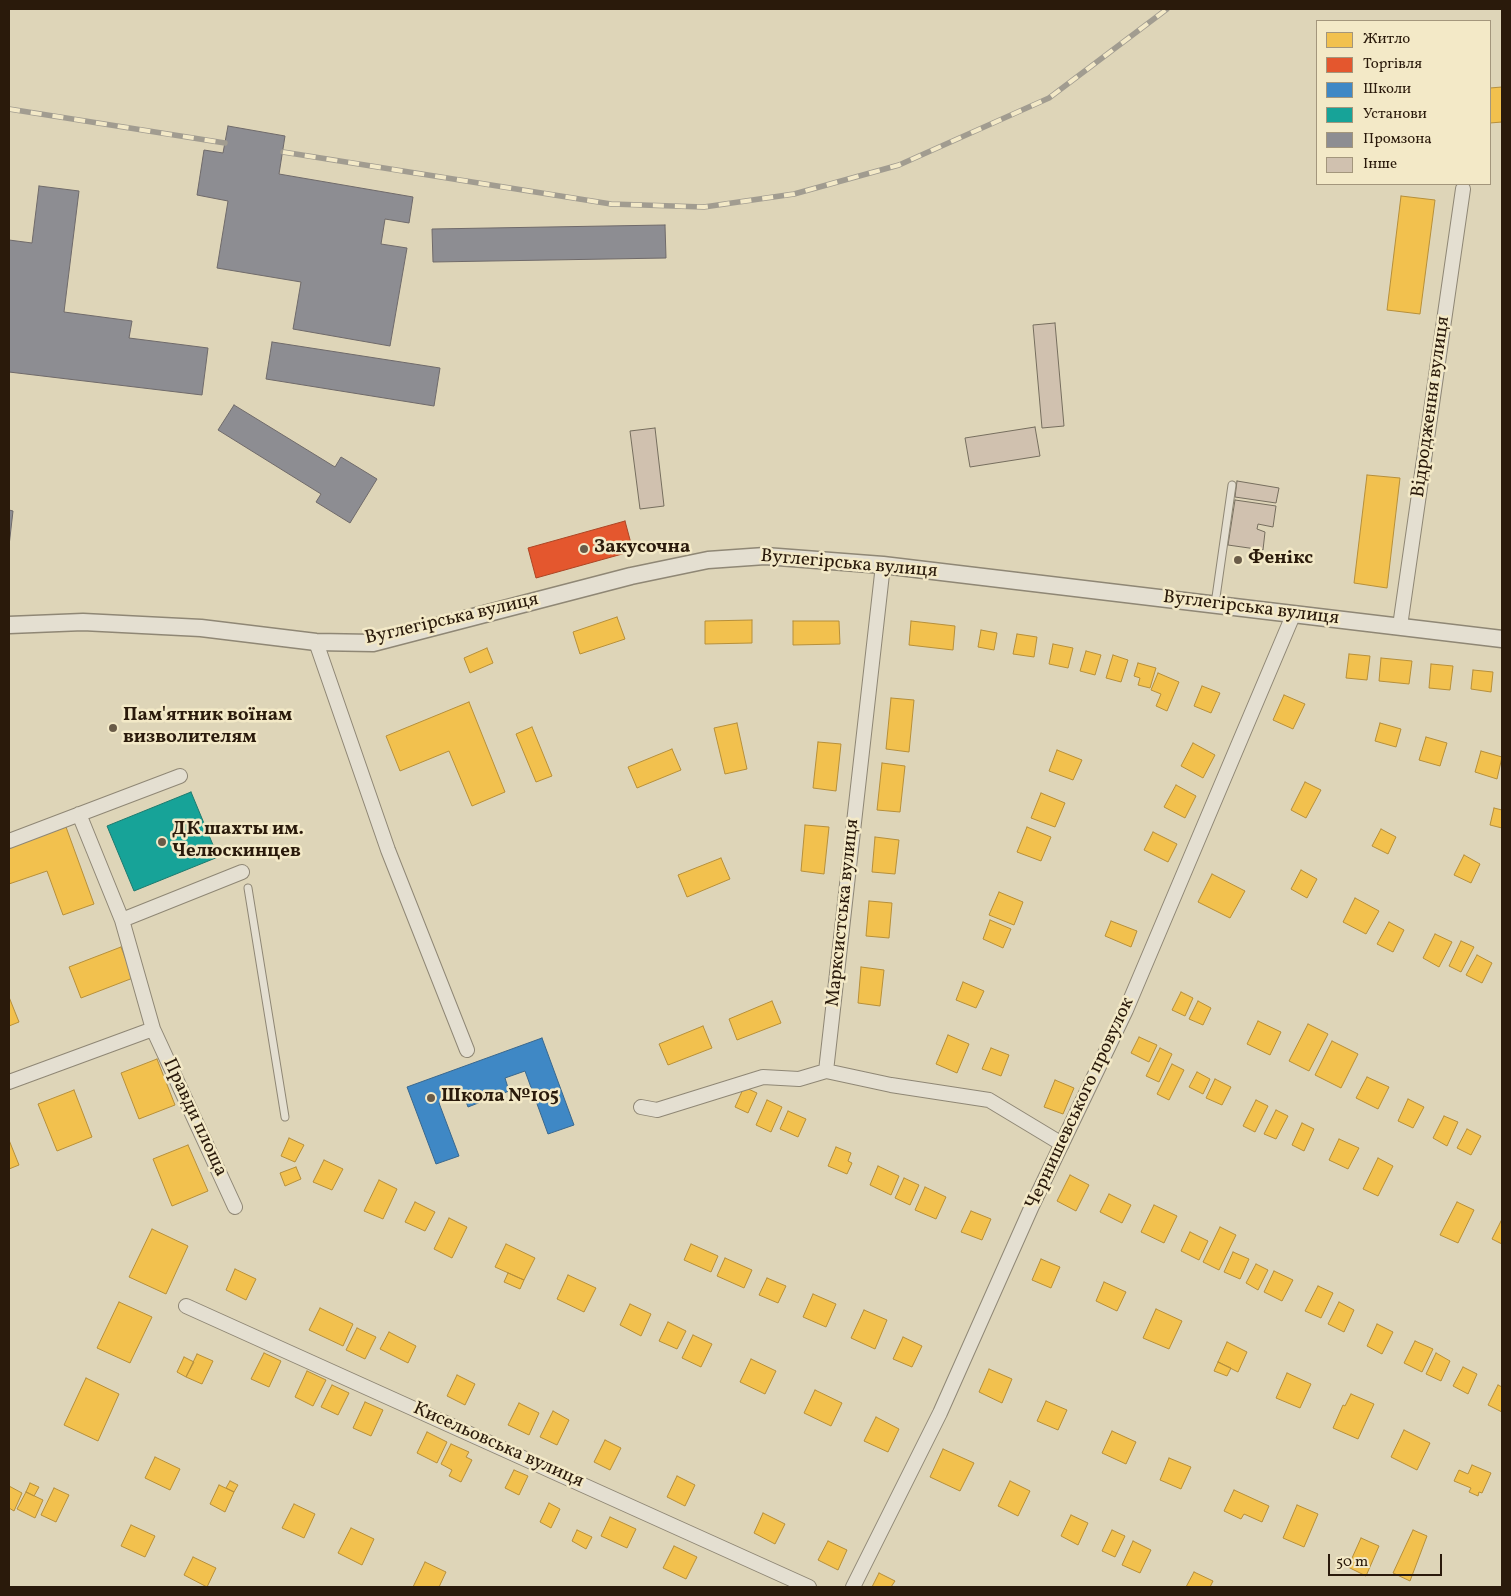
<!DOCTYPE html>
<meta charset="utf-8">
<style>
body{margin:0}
#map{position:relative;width:1511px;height:1596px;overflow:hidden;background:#ded5b8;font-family:Vollkorn,serif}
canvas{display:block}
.frame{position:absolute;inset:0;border:10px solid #2a1a0b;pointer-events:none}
.legend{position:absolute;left:1316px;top:20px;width:175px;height:165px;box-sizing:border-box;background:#f3e9c7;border:1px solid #a3967c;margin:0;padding:6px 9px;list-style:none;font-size:15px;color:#2a1a0b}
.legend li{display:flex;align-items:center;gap:10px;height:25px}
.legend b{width:25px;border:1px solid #a3967c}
.scale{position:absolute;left:1328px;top:1554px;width:114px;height:22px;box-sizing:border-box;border:2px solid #2a1a0b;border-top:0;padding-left:6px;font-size:15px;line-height:18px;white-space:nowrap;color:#2a1a0b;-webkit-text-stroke:4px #f3e9c7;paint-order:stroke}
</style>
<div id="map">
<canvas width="1511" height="1596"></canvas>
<div class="frame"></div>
<ul class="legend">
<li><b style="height:14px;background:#f2c14e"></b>Житло</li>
<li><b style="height:14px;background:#e4572e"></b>Торгівля</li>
<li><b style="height:14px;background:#3f88c5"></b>Школи</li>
<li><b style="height:14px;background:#17a398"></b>Установи</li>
<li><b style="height:14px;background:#8d8d92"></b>Промзона</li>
<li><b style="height:14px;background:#d0c1af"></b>Інше</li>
</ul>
<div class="scale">50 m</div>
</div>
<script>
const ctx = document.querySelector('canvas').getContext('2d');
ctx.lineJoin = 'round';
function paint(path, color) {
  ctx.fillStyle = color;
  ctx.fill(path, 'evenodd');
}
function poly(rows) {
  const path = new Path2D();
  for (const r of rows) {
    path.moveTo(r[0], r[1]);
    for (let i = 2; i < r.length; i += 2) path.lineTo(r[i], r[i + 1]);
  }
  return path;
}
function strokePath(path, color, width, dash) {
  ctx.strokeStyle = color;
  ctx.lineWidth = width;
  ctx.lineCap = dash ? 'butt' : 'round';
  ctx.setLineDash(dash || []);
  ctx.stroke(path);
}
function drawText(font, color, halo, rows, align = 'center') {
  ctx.font = font + ' Vollkorn,serif';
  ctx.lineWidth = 5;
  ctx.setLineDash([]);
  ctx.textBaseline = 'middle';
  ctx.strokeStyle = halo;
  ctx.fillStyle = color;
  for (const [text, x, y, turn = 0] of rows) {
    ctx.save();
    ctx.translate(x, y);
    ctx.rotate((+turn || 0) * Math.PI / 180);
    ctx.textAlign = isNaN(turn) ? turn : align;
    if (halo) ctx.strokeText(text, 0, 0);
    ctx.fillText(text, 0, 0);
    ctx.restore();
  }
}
const homes = poly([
 [1502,87,1502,122,1490,123,1490,88,1502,87],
 [1401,196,1435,200,1420,314,1387,310,1401,196],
 [1367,475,1400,478,1387,588,1354,583,1367,475],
 [617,617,625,639,580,654,573,632,617,617],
 [752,620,752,643,705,644,705,621,752,620],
 [793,621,839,621,840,644,793,645,793,621],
 [911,621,955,626,953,650,909,645,911,621],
 [981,630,997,633,994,650,978,647,981,630],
 [1017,634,1037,637,1034,657,1013,654,1017,634],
 [1053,644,1073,648,1068,668,1049,664,1053,644],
 [487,648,493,663,470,673,464,658,487,648],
 [1086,651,1101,655,1095,675,1080,671,1086,651],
 [1349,654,1370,656,1367,680,1346,678,1349,654],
 [1113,655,1128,660,1121,682,1106,678,1113,655],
 [1381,658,1412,661,1409,684,1379,681,1381,658],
 [1138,663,1156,668,1150,688,1138,685,1140,678,1134,676,1138,663],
 [1431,664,1453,666,1450,690,1429,688,1431,664],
 [1473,670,1493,672,1491,692,1471,689,1473,670],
 [1158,673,1179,682,1167,711,1156,706,1161,694,1151,690,1158,673],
 [1202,686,1220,693,1211,713,1194,706,1202,686],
 [1284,695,1305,704,1293,729,1273,720,1284,695],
 [891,698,914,700,909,752,886,749,891,698],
 [469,702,505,792,472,806,449,751,400,771,386,736,469,702],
 [737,723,747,769,725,774,714,728,737,723],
 [1380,723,1401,729,1396,747,1375,741,1380,723],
 [532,727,552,776,536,782,516,734,532,727],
 [1426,737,1447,743,1440,766,1419,760,1426,737],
 [818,742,841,744,836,791,813,788,818,742],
 [1193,743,1215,755,1203,778,1181,766,1193,743],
 [672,749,681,770,637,788,628,767,672,749],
 [1057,750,1082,760,1073,780,1049,771,1057,750],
 [1481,751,1502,757,1497,779,1475,772,1481,751],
 [882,763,905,766,900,812,877,810,882,763],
 [1305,782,1321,790,1306,818,1291,810,1305,782],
 [1176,785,1196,796,1185,818,1164,807,1176,785],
 [1041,793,1065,803,1055,827,1031,818,1041,793],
 [1494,808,1502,810,1502,828,1490,825,1494,808],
 [805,825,829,827,824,874,801,871,805,825],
 [66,827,94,904,63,915,47,871,9,884,9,848,66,827],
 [1027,827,1051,837,1041,861,1017,852,1027,827],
 [1381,829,1396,837,1388,854,1372,846,1381,829],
 [1153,832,1177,844,1168,862,1144,850,1153,832],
 [875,837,899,840,895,874,872,872,875,837],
 [1464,855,1480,864,1471,883,1454,875,1464,855],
 [721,858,730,879,687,897,678,875,721,858],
 [1301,870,1317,879,1307,898,1291,889,1301,870],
 [1212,874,1245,891,1230,918,1198,902,1212,874],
 [999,892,1023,902,1014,925,989,915,999,892],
 [1355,898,1379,911,1366,934,1343,922,1355,898],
 [869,901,892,903,889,938,866,936,869,901],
 [990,920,1011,929,1003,948,983,939,990,920],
 [1111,921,1137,931,1131,947,1105,936,1111,921],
 [1389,922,1404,930,1393,952,1377,944,1389,922],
 [1435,934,1452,942,1439,967,1423,958,1435,934],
 [1461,941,1474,947,1461,972,1449,966,1461,941],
 [121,947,133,978,81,998,69,967,121,947],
 [1477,955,1492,963,1482,983,1466,975,1477,955],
 [861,967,884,970,880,1006,858,1003,861,967],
 [963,982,984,991,976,1008,956,1000,963,982],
 [1181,992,1193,998,1185,1016,1172,1010,1181,992],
 [9,997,19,1022,9,1026,9,997],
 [772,1001,781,1023,737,1040,729,1019,772,1001],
 [1198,1001,1211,1008,1203,1025,1189,1019,1198,1001],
 [1258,1021,1281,1032,1270,1055,1247,1044,1258,1021],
 [1308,1024,1328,1034,1309,1071,1289,1061,1308,1024],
 [703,1026,712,1048,668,1065,659,1044,703,1026],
 [948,1035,969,1044,957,1073,936,1064,948,1035],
 [1139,1037,1157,1045,1149,1062,1131,1053,1139,1037],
 [1332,1041,1358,1054,1341,1088,1315,1075,1332,1041],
 [991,1048,1009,1055,1001,1076,982,1069,991,1048],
 [1160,1048,1172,1054,1159,1082,1146,1076,1160,1048],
 [157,1059,175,1105,139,1119,121,1073,157,1059],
 [1172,1064,1184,1070,1169,1100,1157,1094,1172,1064],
 [1197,1072,1210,1079,1203,1094,1189,1087,1197,1072],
 [1367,1077,1389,1087,1378,1109,1356,1098,1367,1077],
 [1215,1079,1231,1087,1222,1105,1206,1098,1215,1079],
 [1055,1080,1074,1088,1063,1114,1044,1107,1055,1080],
 [744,1087,757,1093,748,1113,735,1107,744,1087],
 [74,1090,92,1137,57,1151,38,1104,74,1090],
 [1408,1099,1424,1107,1413,1128,1398,1121,1408,1099],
 [767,1100,782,1107,771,1132,756,1125,767,1100],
 [1256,1100,1268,1106,1255,1132,1243,1126,1256,1100],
 [1276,1110,1288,1116,1276,1139,1264,1134,1276,1110],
 [788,1111,806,1119,798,1137,780,1129,788,1111],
 [1444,1116,1458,1122,1447,1146,1433,1138,1444,1116],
 [1302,1123,1314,1129,1304,1151,1292,1145,1302,1123],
 [1467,1129,1481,1136,1471,1155,1457,1148,1467,1129],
 [289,1138,304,1145,295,1162,281,1156,289,1138],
 [1339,1139,1359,1148,1348,1169,1329,1160,1339,1139],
 [9,1140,19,1165,9,1169,9,1140],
 [188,1145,208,1191,172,1206,153,1159,188,1145],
 [836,1147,851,1153,848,1161,852,1163,847,1174,828,1166,836,1147],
 [1378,1158,1393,1166,1378,1196,1363,1189,1378,1158],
 [324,1160,343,1169,332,1190,313,1182,324,1160],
 [878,1166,899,1176,891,1195,870,1185,878,1166],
 [296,1167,301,1179,285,1186,280,1173,296,1167],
 [1070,1175,1089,1185,1076,1211,1057,1201,1070,1175],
 [904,1178,919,1185,910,1205,895,1198,904,1178],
 [379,1180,397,1189,383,1219,364,1211,379,1180],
 [925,1187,946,1197,936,1219,915,1210,925,1187],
 [1109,1194,1131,1205,1122,1223,1100,1212,1109,1194],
 [415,1202,435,1212,425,1231,405,1222,415,1202],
 [1457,1202,1474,1210,1458,1243,1440,1235,1457,1202],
 [1154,1205,1177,1216,1164,1243,1141,1232,1154,1205],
 [971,1211,991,1219,982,1240,961,1232,971,1211],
 [449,1218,467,1227,452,1258,434,1249,449,1218],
 [1502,1219,1502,1244,1492,1239,1502,1219],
 [1220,1227,1236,1235,1219,1270,1203,1262,1220,1227],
 [152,1229,188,1246,166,1294,129,1277,152,1229],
 [1190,1232,1208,1241,1199,1260,1181,1251,1190,1232],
 [506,1244,535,1258,524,1280,495,1267,506,1244],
 [691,1244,718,1256,711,1272,684,1260,691,1244],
 [1233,1252,1249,1259,1240,1279,1224,1272,1233,1252],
 [725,1258,752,1270,744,1288,717,1276,725,1258],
 [1041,1259,1060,1267,1051,1288,1032,1280,1041,1259],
 [1256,1264,1268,1270,1258,1290,1246,1283,1256,1264],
 [235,1269,256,1279,246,1300,226,1290,235,1269],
 [1274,1271,1293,1280,1282,1301,1264,1292,1274,1271],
 [508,1273,524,1280,520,1289,504,1282,508,1273],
 [568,1275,596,1288,584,1312,557,1299,568,1275],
 [767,1278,786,1286,778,1303,759,1295,767,1278],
 [1104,1282,1126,1292,1117,1311,1096,1301,1104,1282],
 [1318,1286,1333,1293,1321,1318,1305,1311,1318,1286],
 [813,1294,836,1304,826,1327,803,1317,813,1294],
 [119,1302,152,1317,130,1363,97,1348,119,1302],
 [1339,1302,1354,1310,1344,1332,1328,1324,1339,1302],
 [630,1304,651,1314,641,1336,620,1325,630,1304],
 [320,1308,353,1324,343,1346,309,1330,320,1308],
 [1156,1309,1182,1321,1169,1349,1143,1338,1156,1309],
 [864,1310,887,1320,875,1349,851,1338,864,1310],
 [668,1322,686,1331,677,1349,659,1341,668,1322],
 [1377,1324,1393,1332,1382,1354,1367,1346,1377,1324],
 [357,1328,376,1337,365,1359,346,1350,357,1328],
 [389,1332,416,1346,408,1363,380,1349,389,1332],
 [693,1335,712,1344,701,1367,682,1358,693,1335],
 [903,1337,922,1346,912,1367,893,1359,903,1337],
 [1415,1341,1433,1349,1422,1372,1404,1363,1415,1341],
 [1227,1342,1247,1352,1238,1372,1218,1362,1227,1342],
 [264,1353,281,1361,269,1387,251,1379,264,1353],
 [1436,1353,1450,1361,1441,1381,1426,1374,1436,1353],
 [197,1354,213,1361,202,1384,186,1377,197,1354],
 [184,1357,194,1362,186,1377,177,1372,184,1357],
 [751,1359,776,1371,765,1394,740,1382,751,1359],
 [1218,1362,1231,1368,1227,1376,1214,1371,1218,1362],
 [1463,1367,1477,1374,1468,1394,1453,1386,1463,1367],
 [989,1369,1012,1379,1002,1403,979,1392,989,1369],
 [307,1371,326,1380,313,1406,295,1397,307,1371],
 [1287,1373,1311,1384,1300,1408,1276,1398,1287,1373],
 [457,1375,475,1384,465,1405,447,1396,457,1375],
 [86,1378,119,1394,98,1441,64,1425,86,1378],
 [332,1385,349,1393,338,1415,321,1407,332,1385],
 [1498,1385,1502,1387,1502,1412,1488,1405,1498,1385],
 [815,1390,842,1403,831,1426,804,1413,815,1390],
 [1351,1394,1374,1404,1358,1439,1333,1428,1343,1405,1345,1406,1351,1394],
 [1046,1401,1067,1410,1058,1430,1037,1421,1046,1401],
 [365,1402,383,1410,371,1436,353,1428,365,1402],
 [519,1403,539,1413,529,1435,508,1425,519,1403],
 [553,1411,569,1420,557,1445,540,1437,553,1411],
 [876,1417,899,1429,888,1452,864,1441,876,1417],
 [1404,1430,1430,1443,1417,1470,1391,1457,1404,1430],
 [1112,1431,1136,1442,1126,1464,1102,1453,1112,1431],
 [427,1432,447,1442,437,1463,417,1453,427,1432],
 [605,1440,621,1448,610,1470,594,1462,605,1440],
 [451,1444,469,1452,466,1457,472,1460,461,1482,449,1476,452,1470,441,1464,451,1444],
 [943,1449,974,1463,960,1491,930,1477,943,1449],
 [155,1457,180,1469,170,1490,145,1478,155,1457],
 [1169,1458,1191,1467,1181,1489,1160,1480,1169,1458],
 [1472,1465,1491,1473,1482,1493,1479,1492,1478,1496,1469,1492,1471,1488,1454,1481,1459,1470,1468,1474,1472,1465],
 [514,1470,528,1476,519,1495,505,1488,514,1470],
 [677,1476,695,1485,685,1506,667,1497,677,1476],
 [230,1481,238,1485,234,1492,226,1488,230,1481],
 [1010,1481,1030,1491,1018,1516,998,1506,1010,1481],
 [30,1483,39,1487,34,1496,26,1492,30,1483],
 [219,1485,234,1492,225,1512,210,1504,219,1485],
 [9,1486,22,1493,14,1511,9,1508,9,1486],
 [54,1488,69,1495,56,1522,41,1515,54,1488],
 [1234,1490,1269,1506,1262,1522,1244,1514,1241,1519,1224,1511,1234,1490],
 [26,1492,43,1500,35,1518,17,1509,26,1492],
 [549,1503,560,1509,551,1528,540,1522,549,1503],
 [294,1504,315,1514,304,1538,282,1528,294,1504],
 [1297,1505,1318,1514,1304,1547,1283,1538,1297,1505],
 [763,1513,785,1524,775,1544,754,1533,763,1513],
 [1071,1515,1088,1523,1078,1545,1061,1536,1071,1515],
 [610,1517,636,1529,627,1548,601,1536,610,1517],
 [131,1525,155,1536,145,1557,121,1546,131,1525],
 [351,1528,374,1539,362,1565,338,1553,351,1528],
 [577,1530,592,1537,586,1549,572,1541,577,1530],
 [1112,1530,1125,1536,1115,1557,1102,1551,1112,1530],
 [1413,1530,1427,1536,1410,1581,1393,1573,1413,1530],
 [1361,1538,1379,1546,1366,1576,1348,1567,1361,1538],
 [828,1541,847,1550,838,1570,818,1560,828,1541],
 [1133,1541,1151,1550,1140,1573,1122,1565,1133,1541],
 [674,1546,697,1557,686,1579,663,1568,674,1546],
 [193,1557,216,1568,207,1587,184,1575,193,1557],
 [425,1562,446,1572,439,1587,413,1587,425,1562],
 [1194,1572,1213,1581,1210,1587,1186,1587,1194,1572],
 [879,1573,895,1581,891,1587,872,1587,879,1573]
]);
paint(homes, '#f2c14e');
strokePath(homes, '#b68f3a', 1);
const shops = poly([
 [625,521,633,551,536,578,528,548,625,521]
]);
paint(shops, '#e4572e');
strokePath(shops, '#ac4524', 1);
const schools = poly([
 [542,1038,574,1125,548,1134,525,1071,505,1078,509,1091,468,1107,463,1094,439,1103,459,1156,436,1164,407,1087,542,1038]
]);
paint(schools, '#3f88c5');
strokePath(schools, '#39678d', 1);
const public = poly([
 [191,792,218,857,134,891,107,826,191,792]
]);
paint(public, '#17a398');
strokePath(public, '#1d7a6e', 1);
const industry = poly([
 [228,126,285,136,279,174,413,197,409,223,385,219,381,244,407,248,390,346,293,329,301,282,217,268,228,201,197,195,204,150,223,153,228,126],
 [39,186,79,191,64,312,132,321,129,338,208,348,202,395,9,372,9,240,32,243,39,186],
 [665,225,666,258,433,262,432,229,665,225],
 [272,342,440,368,434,406,266,379,272,342],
 [234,405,335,467,341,457,377,479,350,523,316,502,321,494,218,430,234,405],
 [9,510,13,511,9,546,9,510]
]);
paint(industry, '#8d8d92');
strokePath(industry, '#6f6a6a', 1);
const building = poly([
 [1055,323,1064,426,1042,428,1033,325,1055,323],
 [1035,427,1040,456,970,467,965,438,1035,427],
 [655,428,664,506,640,509,630,431,655,428],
 [1237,481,1279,488,1276,503,1235,497,1237,481],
 [1235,500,1276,506,1273,527,1258,524,1257,529,1265,532,1263,550,1228,545,1235,500]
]);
paint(building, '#d0c1af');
strokePath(building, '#766e5e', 1);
const service = poly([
 [1215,604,1232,485],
 [248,888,285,1117]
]);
const minor = poly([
 [1400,626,1463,189],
 [316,642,388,850,467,1050],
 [79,814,122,920,153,1029,235,1207],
 [9,841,180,776],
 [122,920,242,872],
 [826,1071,883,565],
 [826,1071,891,1085,989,1100,1062,1144],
 [9,1082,153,1029],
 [641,1107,657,1110,763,1077,799,1079,826,1071],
 [186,1306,809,1587],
 [853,1587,940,1413,1032,1206,1126,1010,1294,613]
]);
const tertiary = poly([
 [9,625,83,622,201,628,316,642,373,643,631,576,708,560,765,556,883,565,1502,639]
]);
strokePath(service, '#8f8775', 9);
strokePath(minor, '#8f8775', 16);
strokePath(tertiary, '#8f8775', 19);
strokePath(service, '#e4dfd1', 7);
strokePath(minor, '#e4dfd1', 14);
strokePath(tertiary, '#e4dfd1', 16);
const rail = poly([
 [9,109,225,143],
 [283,152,611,204,704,207,794,194,899,165,1049,98,1167,9]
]);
strokePath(rail, '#a19c90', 5.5);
strokePath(rail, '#f3e9c7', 4, [11]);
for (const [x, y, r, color] of [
 [584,549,5,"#695b48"],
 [1238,560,5,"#695b48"],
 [113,728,5,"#695b48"],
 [162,842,5,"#695b48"],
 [431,1098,5,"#695b48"]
]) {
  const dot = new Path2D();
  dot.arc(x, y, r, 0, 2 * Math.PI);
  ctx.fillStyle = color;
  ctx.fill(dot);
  strokePath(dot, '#f3e9c7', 2);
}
drawText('19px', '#2a1a0b', '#f3e9c7', [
 ["Відродження вулиця",1432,407,-82],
 ["Вуглегірська вулиця",849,565,5],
 ["Вуглегірська вулиця",1251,609,7],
 ["Вуглегірська вулиця",452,620,-13],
 ["Марксистська вулиця",844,913,-84],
 ["Чернишевського провулок",1081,1104,-65],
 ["Правди площа",194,1118,65],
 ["Кисельовська вулиця",498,1446,24]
]);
drawText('bold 19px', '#2a1a0b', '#f3e9c7', [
 ["Закусочна",594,549],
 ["Фенікс",1248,560],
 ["Пам'ятник воїнам",123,717],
 ["визволителям",123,739],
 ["ДК шахты им.",172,831],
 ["Челюскинцев",172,853],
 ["Школа №105",441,1098]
], 'left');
</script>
